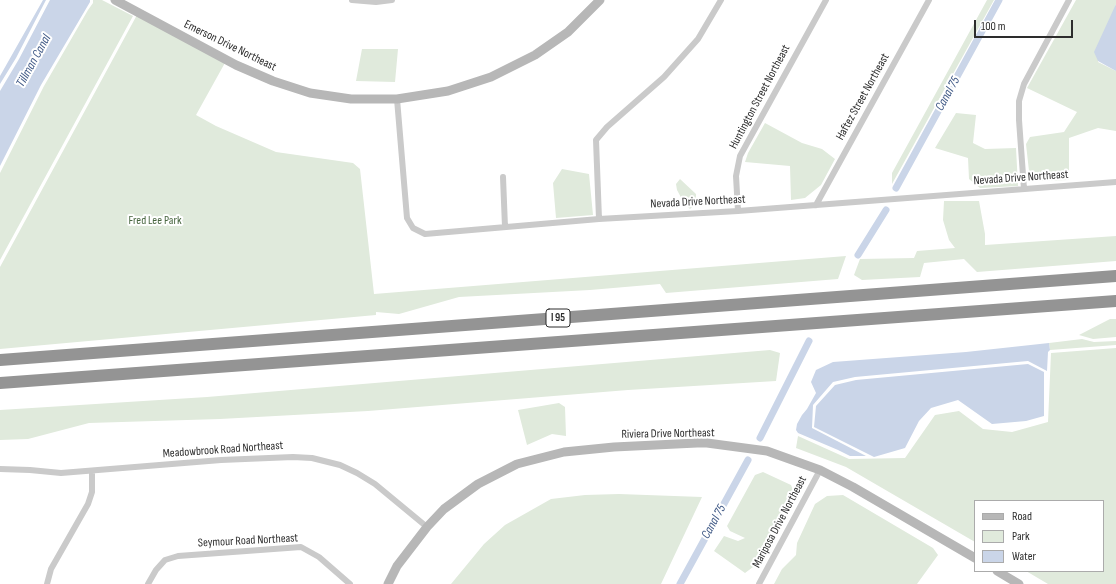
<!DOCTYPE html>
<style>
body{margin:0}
#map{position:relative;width:1116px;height:584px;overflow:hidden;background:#fff;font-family:"Sofia Sans Condensed",sans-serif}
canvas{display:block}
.legend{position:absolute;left:974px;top:500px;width:130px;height:72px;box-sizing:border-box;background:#fff;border:1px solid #ababab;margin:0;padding:5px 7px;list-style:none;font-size:12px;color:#2d2d2d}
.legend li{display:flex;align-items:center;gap:8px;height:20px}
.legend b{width:20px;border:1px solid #ababab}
.scale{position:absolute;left:974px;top:20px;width:99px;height:18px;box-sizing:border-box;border:2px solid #2d2d2d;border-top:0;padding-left:5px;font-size:12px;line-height:14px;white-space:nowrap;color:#2d2d2d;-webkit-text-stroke:3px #fff;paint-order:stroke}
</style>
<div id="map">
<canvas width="1116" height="584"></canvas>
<ul class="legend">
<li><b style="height:5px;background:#b7b7b7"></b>Road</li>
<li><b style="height:11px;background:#e0eadc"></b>Park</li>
<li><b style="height:11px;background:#cad5e8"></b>Water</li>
</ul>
<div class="scale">100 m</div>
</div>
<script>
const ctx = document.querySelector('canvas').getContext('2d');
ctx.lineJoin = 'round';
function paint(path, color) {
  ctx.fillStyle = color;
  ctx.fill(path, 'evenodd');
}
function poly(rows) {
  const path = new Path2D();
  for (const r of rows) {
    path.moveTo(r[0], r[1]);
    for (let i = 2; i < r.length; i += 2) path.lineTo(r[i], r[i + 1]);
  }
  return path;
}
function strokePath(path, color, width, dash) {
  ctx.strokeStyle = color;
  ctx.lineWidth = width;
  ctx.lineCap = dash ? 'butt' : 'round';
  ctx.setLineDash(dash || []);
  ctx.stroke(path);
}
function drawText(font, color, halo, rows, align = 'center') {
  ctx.font = font + ' "Sofia Sans Condensed",sans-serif';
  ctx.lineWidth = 4;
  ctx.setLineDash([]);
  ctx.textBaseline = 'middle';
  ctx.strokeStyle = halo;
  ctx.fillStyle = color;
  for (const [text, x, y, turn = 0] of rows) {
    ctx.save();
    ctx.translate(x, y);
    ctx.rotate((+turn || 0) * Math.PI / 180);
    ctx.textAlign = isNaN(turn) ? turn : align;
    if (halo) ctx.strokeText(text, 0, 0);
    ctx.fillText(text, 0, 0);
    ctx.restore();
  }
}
paint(poly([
 [93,0,102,0,133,16,0,260,0,173,44,86,88,10,93,3],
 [987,0,994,0,892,184,892,173],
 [1076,0,1116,0,1116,4,1098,62,1116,71,1116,131,1098,128,1069,138,1069,180,1037,181,1029,171,1026,144,1030,137,1064,132,1077,112,1027,88],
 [138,13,226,61,196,115,216,126,276,152,353,163,360,169,374,294,846,256,838,279,666,293,660,284,590,290,459,297,399,314,376,312,376,315,0,349,0,267],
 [362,49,398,49,395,82,356,81],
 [956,113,976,115,973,143,985,149,1016,148,1018,186,980,188,969,179,968,158,935,148],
 [765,123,802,143,822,149,835,159,821,185,805,198,791,200,790,166,745,162,748,153],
 [562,169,589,174,593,215,556,218,553,183],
 [680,179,696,194,696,203,690,209,684,203,677,190,676,184],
 [944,201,979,201,985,234,985,245,1116,236,1116,261,977,272,964,259,924,263,920,277,862,280,854,275,860,259,914,258,917,251,955,248,949,240,943,220],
 [1110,319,1116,319,1116,337,1093,339,1079,335],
 [1082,339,1094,342,1116,341,1116,345,1050,350,1049,343],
 [1116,348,1116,584,1048,584,1026,571,1103,571,1103,501,975,501,975,542,846,467,796,448,798,436,849,459,905,458,935,415,959,411,983,429,1012,432,1048,422,1051,353],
 [770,350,780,353,776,381,628,390,368,411,220,419,89,423,28,439,0,440,0,410,207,397],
 [559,403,565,407,566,436,552,434,527,445,518,410],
 [763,472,791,485,795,496,757,564,745,573,714,551,724,536,738,541,745,538,730,531,727,526,755,475],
 [619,494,702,497,661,584,451,584,484,544,505,525,551,499,585,495],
 [843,495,933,548,938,555,917,584,774,584,782,569,796,555,797,543,815,504,827,496]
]), '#e0eadc');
paint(poly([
 [43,0,46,0,16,58,0,84,0,76],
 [50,0,90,0,90,2,41,85,0,166,0,91,19,59],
 [1116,4,1116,71,1098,61,1094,52],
 [1049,343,1050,350,1048,352,1047,371,1028,361,855,377,833,382,813,405,812,428,866,456,850,456,838,450,798,433,796,430,797,424,802,415,807,409,816,393,811,382,816,370,833,362,966,352],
 [1028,364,1044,372,1044,416,1026,421,992,424,958,400,931,408,919,421,905,448,874,457,814,427,816,406,835,385,856,380]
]), '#cad5e8');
strokePath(poly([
 [896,188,999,0],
 [858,255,886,210],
 [760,438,809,341],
 [680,584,748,460]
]), '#cad5e8', 7);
strokePath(poly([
 [352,0,376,2,392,0],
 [397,99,407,218,413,228,425,234,599,219,738,211,1116,182],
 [503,177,505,227],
 [1024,189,1019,120,1019,101,1024,84,1069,0],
 [816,205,929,0],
 [738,211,736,176,740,156,826,0],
 [599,219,596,140,607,127,664,77,698,39,721,0],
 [0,469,30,470,61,473,221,460,293,457,312,458,340,465,357,473,375,484,427,527],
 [47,584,51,569,88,504,92,492,92,471],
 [148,584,156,570,165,560,178,556,301,547,319,557,350,584],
 [759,584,820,470]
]), '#cacaca', 6);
strokePath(poly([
 [115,0,236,65,273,81,310,93,351,99,397,99,448,91,491,77,535,55,568,32,600,0],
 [997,571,1019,584],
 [388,584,397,566,427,527,444,509,478,484,517,464,564,452,614,447,697,443,707,443,767,451,820,470,853,487,975,558]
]), '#b7b7b7', 9);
strokePath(poly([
 [0,360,1116,276],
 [0,383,1116,301]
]), '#949494', 12);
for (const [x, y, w] of [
 [558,318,24]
]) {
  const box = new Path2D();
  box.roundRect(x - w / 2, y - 9, w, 18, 3);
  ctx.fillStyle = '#fff';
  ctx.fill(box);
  strokePath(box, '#2d2d2d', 1);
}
drawText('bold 11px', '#2d2d2d', null, [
 ["I 95",558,318]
]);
drawText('12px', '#2d2d2d', '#fff', [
 ["Emerson Drive Northeast",230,46,26],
 ["Huntington Street Northeast",760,97,-62],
 ["Haftez Street Northeast",863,97,-61],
 ["Nevada Drive Northeast",1021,178,-4],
 ["Nevada Drive Northeast",698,202,-3],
 ["Riviera Drive Northeast",668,434,-1],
 ["Meadowbrook Road Northeast",223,450,-4],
 ["Mariposa Drive Northeast",780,522,-62],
 ["Seymour Road Northeast",248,541,-3]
]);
drawText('12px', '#47653f', '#fff', [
 ["Fred Lee Park",155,221]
]);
drawText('italic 13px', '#435c88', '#fff', [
 ["Tillman Canal",34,61,-61],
 ["Canal 75",948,94,-61],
 ["Canal 75",714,522,-61]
]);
</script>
